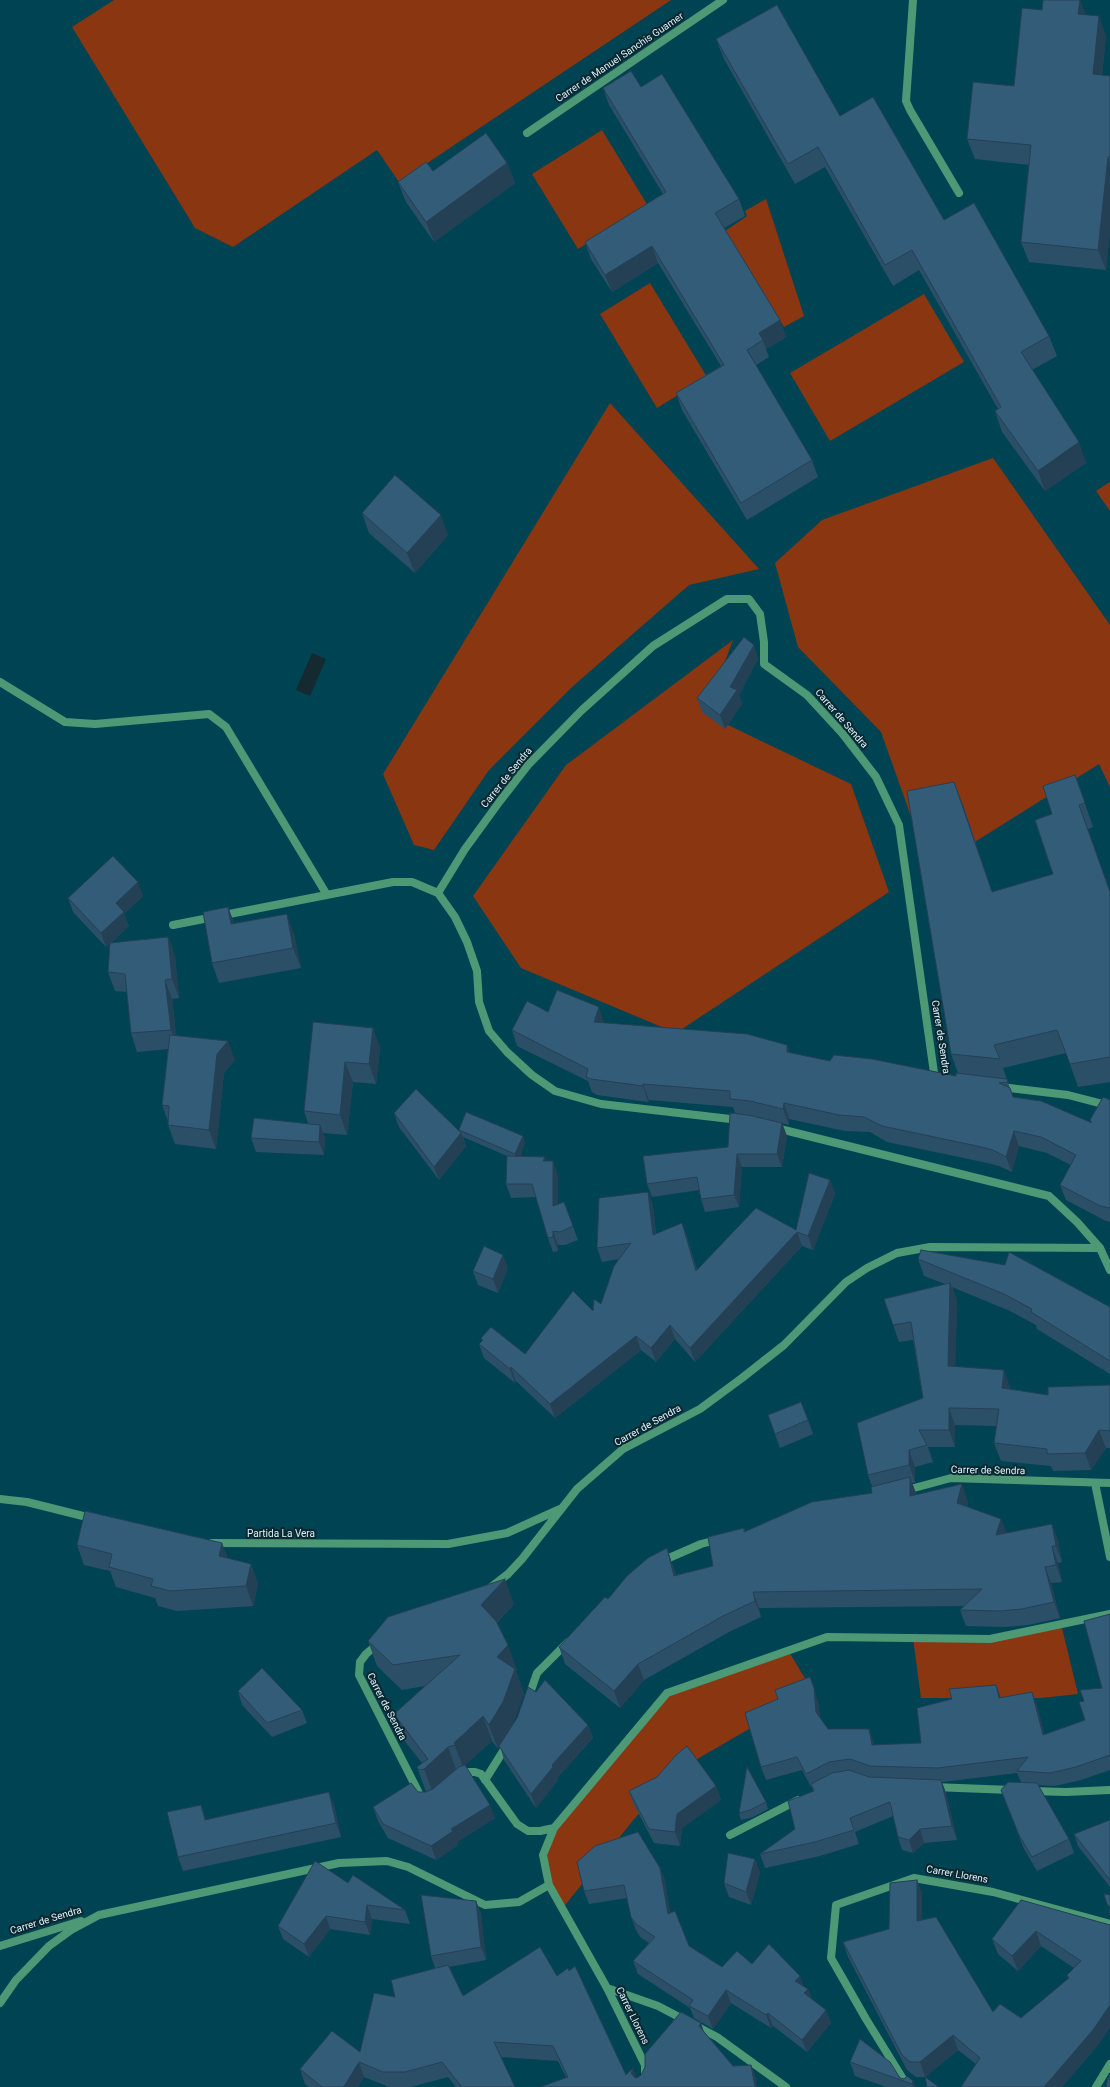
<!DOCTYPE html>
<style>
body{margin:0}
canvas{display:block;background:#004353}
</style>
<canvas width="1110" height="2087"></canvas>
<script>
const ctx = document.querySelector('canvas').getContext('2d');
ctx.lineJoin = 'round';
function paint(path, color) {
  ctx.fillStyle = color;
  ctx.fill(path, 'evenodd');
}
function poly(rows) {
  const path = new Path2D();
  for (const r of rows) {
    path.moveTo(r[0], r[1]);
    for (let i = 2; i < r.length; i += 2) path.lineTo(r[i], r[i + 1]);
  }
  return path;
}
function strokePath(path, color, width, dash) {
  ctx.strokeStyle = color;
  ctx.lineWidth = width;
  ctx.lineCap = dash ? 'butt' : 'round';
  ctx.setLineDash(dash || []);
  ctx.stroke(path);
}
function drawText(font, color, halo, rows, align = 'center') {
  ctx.font = font + ' Roboto,sans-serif';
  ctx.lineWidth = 4;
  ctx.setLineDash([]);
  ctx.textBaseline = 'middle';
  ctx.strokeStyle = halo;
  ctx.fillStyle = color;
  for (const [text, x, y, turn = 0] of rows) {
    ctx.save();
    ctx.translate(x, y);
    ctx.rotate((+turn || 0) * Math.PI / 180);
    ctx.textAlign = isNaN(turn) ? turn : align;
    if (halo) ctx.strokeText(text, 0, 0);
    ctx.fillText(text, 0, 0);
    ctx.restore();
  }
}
paint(poly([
 [114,0,671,0,399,182,377,150,233,247,195,228,72,27],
 [602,130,648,206,578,249,532,174],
 [766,199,804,316,784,327,725,231,747,216,745,211],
 [650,283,707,377,657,408,600,314],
 [924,294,964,362,830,441,790,373],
 [610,403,759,569,689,585,572,687,489,770,434,850,414,845,383,774],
 [993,458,1110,625,1110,787,1099,764,930,870,881,732,798,647,775,563,822,520],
 [1110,482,1110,511,1096,491],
 [733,640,705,714,851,784,889,892,676,1033,521,968,473,896,566,765],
 [1061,1624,1078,1694,1041,1698,921,1698,913,1638,990,1639],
 [788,1650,813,1692,680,1769,635,1818,562,1909,549,1885,543,1855,554,1828,667,1693]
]), '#8a3611');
paint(poly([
 [312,653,326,659,310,696,296,690]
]), '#142930');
strokePath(poly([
 [913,0,906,101,910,110,959,193],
 [527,133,723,0],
 [0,682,65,722,95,724,209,714,226,727,327,895],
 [438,893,465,849,500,801,528,765,582,710,653,646,727,599,749,599,760,614,764,642,764,664,807,695,842,733,876,777,899,825,935,1080,937,1080],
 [173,925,393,882,412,882,438,893,455,917,467,942,477,971,479,1002,489,1031,507,1052,532,1075,555,1091,601,1104,739,1120],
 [1001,1087,1068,1095,1110,1106],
 [776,1128,1049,1196,1077,1222,1100,1248,1110,1270],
 [1095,1483,1110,1557],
 [903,1491,951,1478,1110,1483],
 [0,1499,27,1502,95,1519],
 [212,1543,448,1544,507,1533,560,1509],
 [662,1561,701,1544,720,1539],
 [490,1588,508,1574,522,1559,577,1489,623,1449,700,1409,742,1378,784,1345,846,1282,867,1268,897,1253,930,1247,1100,1248],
 [379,1643,366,1654,360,1662,359,1675,421,1797,425,1800],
 [528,1699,537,1673,568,1642],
 [460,1777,468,1772,475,1772,481,1774,517,1824,528,1831,540,1831,554,1828],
 [485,1780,507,1745],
 [933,1787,1011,1790],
 [1031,1791,1066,1792,1110,1790],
 [730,1835,798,1800],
 [0,1946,81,1921],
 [607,1988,658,2006,717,2037,786,2087],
 [0,2003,16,1980,49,1946,71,1930,99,1915,339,1863,387,1861,408,1867,485,1905,519,1902,549,1885],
 [642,2087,645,2081,645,2065,607,1988,549,1885,543,1855,554,1828,667,1693,827,1637,990,1639,1110,1614],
 [908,2087,866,2019,831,1958,836,1905,914,1878,993,1892,1110,1924],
 [1096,2087,1110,2064]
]), '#4e9975', 8);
paint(poly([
 [1086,14,1106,36,1102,75,1110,76,1110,230,1106,270,1029,262,1021,242,1029,165,975,159,967,139,1014,86],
 [716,39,840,116,944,220,1049,336,1057,356,1032,370,1086,463,1045,491,1002,432,995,411,998,409,919,270,893,286,825,167,795,184,724,59],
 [641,87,739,199,745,216,724,228,780,320,786,337,766,349,769,357,756,365,812,460,818,477,747,520,682,410,676,393,721,366,658,263,612,292,591,259,585,242,663,194,609,105,603,88],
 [507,163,515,183,434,242,406,202,398,182],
 [362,513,448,535,415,573,369,533],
 [754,645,758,659,739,695,742,704,725,729,702,712,697,698],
 [1075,775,1093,827,1088,829,1110,892,1110,1082,1078,1087,1066,1053,1003,1068,1013,1097,1092,1123,1110,1100,1110,1222,1106,1221,1066,1200,1060,1185,1071,1165,1047,1153,1019,1146,1012,1172,999,1166,983,1162,887,1142,870,1132,845,1131,789,1119,789,1125,782,1123,787,1136,782,1167,742,1167,739,1207,705,1212,701,1199,699,1190,652,1197,647,1184,728,1147,735,1113,733,1107,649,1100,648,1102,597,1095,592,1092,588,1081,517,1046,512,1030,548,1012,604,1023,787,1045,790,1053,830,1061,956,1076,958,1073,951,1054,963,805,992,892,1053,874,1052,814],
 [143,896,124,914,129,926,111,943,168,937,175,956,179,998,172,999,176,1035,235,1060,224,1073,216,1149,175,1144,168,1125,168,1121,162,1105,168,1049,137,1052,131,1033,127,992,115,991,108,972,110,943,106,947,73,912,68,898],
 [228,907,234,923,294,934,301,968,219,983,212,963],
 [373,1028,380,1048,376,1084,353,1082,347,1135,323,1133,325,1138,324,1155,256,1152,251,1138,308,1123,304,1111],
 [394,1113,459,1131,459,1130,523,1136,525,1143,520,1156,546,1161,558,1175,558,1204,564,1202,578,1240,565,1245,558,1245,558,1251,553,1252,548,1238,536,1197,511,1198,506,1184,507,1156,463,1137,466,1146,439,1180,399,1127],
 [830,1180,835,1194,813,1250,802,1246,695,1362,675,1339,656,1362,641,1350,555,1418,516,1381,515,1383,484,1358,479,1344,482,1341,481,1338,525,1354,593,1311,601,1304,618,1259,602,1262,597,1248,648,1192,653,1206,656,1234,682,1223,687,1237,697,1270,796,1230],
 [918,1259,1110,1307,1110,1374,1037,1329,1036,1325,1010,1311,952,1287,957,1300,955,1366,1010,1387,1010,1389,1048,1395,1110,1385,1110,1448,1106,1448,1091,1470,1053,1471,1051,1466,1001,1461,994,1443,997,1426,955,1425,955,1447,928,1447,933,1462,915,1467,915,1482,912,1483,916,1494,968,1501,967,1507,1001,1519,1006,1533,1058,1540,1062,1562,1058,1563,1062,1582,1051,1583,1060,1618,1028,1625,1006,1627,966,1626,960,1610,965,1606,759,1608,761,1617,729,1632,644,1680,620,1708,565,1664,559,1647,608,1599,667,1548,672,1564,676,1575,713,1566,744,1528,745,1531,872,1493,872,1486,868,1475,923,1398,913,1340,899,1342,884,1299,945,1284,924,1276],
 [508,1268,498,1293,478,1285,473,1271],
 [768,1415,808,1420,813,1434,780,1448],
 [77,1545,228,1558,251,1564,258,1584,253,1606,177,1611,158,1606,155,1598,116,1587,110,1571,84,1565],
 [514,1604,497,1623,517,1670,516,1671,524,1694,512,1726,588,1725,593,1738,557,1778,558,1780,536,1808,504,1760,500,1746,498,1749,492,1741,465,1765,495,1818,457,1842,458,1845,436,1860,388,1838,378,1821,373,1807,418,1792,426,1792,417,1767,422,1763,403,1739,394,1714,425,1686,402,1690,377,1666,368,1641],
 [1110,1614,1110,1770,1081,1780,1055,1786,1038,1785,1069,1839,1074,1853,1037,1871,1024,1849,1001,1790,1021,1782,1017,1773,942,1782,946,1793,957,1840,924,1843,913,1853,902,1850,898,1837,893,1816,855,1832,859,1844,820,1856,765,1868,760,1854,795,1829,813,1791,812,1787,811,1787,802,1770,766,1780,761,1767,778,1699,818,1701,820,1718,828,1729,869,1729,874,1745,921,1743,952,1699,996,1685,1001,1698,1037,1705,1044,1735,1085,1720,1084,1701,1102,1688],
 [238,1691,302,1710,307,1723,272,1737,242,1705],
 [716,1786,721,1800,682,1828,680,1846,654,1843,634,1805,629,1791],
 [766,1802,768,1809,753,1817,741,1820,739,1813],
 [334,1805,341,1837,183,1871,178,1857,206,1819],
 [1110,1820,1110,1887,1078,1846,1074,1834],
 [755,1859,760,1873,751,1905,729,1897,724,1883],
 [660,1868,665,1881,670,1913,689,1946,722,1967,752,1964,800,1976,803,1986,808,1989,812,2000,826,2010,831,2023,807,2052,773,2026,771,2028,731,2003,713,2029,694,2018,690,2008,638,1974,633,1961,649,1943,640,1937,636,1930,631,1917,627,1898,589,1904,584,1891],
 [917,1880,922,1894,922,1920,993,2012,1021,2018,1068,1979,1067,1975,1074,1968,1041,1946,1018,1971,998,1954,992,1939,1021,1900,1110,1925,1110,2027,1098,2045,1062,2087,961,2087,976,2064,958,2050,925,2077,916,2077,907,2070,848,1957,843,1942,889,1929],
 [348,1883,405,1910,410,1924,372,1919,370,1935,330,1929,309,1957,283,1939,278,1926],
 [476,1901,481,1914,486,1960,449,1967,463,1996,557,1976,569,1971,626,2075,637,2078,704,2032,733,2066,751,2065,756,2079,566,2077,558,2061,501,2057,515,2087,456,2087,448,2077,411,2087,389,2087,364,2077,358,2087,309,2087,305,2084,300,2069,360,2052,395,1997,435,1968,431,1956],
 [850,2062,904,2079,916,2087,886,2087,855,2076]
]), '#2c4f68');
paint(poly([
 [1080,0,1087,19,1078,14],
 [1099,16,1106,36,1100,94,1093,74],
 [1108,157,1110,163,1110,230,1106,270,1098,250],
 [507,163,515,183,434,242,426,222],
 [652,246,658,263,612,292,605,275],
 [780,320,786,337,766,349,763,340,759,333],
 [1079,442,1086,463,1045,491,1038,471],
 [441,515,448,535,415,573,407,553],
 [754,645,758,659,739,695,742,704,725,729,720,715,730,687],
 [954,782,963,805,1000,916,992,892],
 [138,882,143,896,124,914,129,926,106,947,101,933,116,903],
 [228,907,236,928,231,924],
 [287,914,294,934,301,968,293,948],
 [168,937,175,956,179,998,172,979],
 [165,980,172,999,178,1048,171,1030],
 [599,1007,604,1023,594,1022],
 [373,1028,380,1048,376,1084,369,1064],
 [228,1041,235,1060,224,1073,216,1149,209,1130,217,1054],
 [787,1045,793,1061,787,1052],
 [345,1062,353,1082,347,1135,340,1115],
 [643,1084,649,1100,648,1102,643,1086],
 [784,1103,789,1119,789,1125,783,1109],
 [782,1123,787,1136,782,1167,777,1154],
 [320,1125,325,1138,324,1155,319,1142],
 [1014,1131,1019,1146,1012,1172,1006,1157],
 [461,1133,466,1146,439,1180,434,1167],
 [523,1136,525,1143,518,1161,515,1154],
 [737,1154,742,1167,739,1207,734,1195],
 [545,1157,550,1171,543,1161],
 [553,1161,558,1175,558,1220,553,1206],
 [830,1180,835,1194,813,1250,808,1236],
 [648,1192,653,1206,658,1249,653,1235],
 [682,1223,687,1237,701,1285,696,1271],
 [553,1231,558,1245,558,1251,553,1237],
 [797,1232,802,1246,695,1362,690,1348],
 [503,1255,508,1268,498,1293,493,1279],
 [950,1283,957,1300,955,1383,948,1366],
 [670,1325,675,1339,656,1362,651,1348],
 [636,1336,641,1350,555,1418,550,1404],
 [511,1367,516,1381,515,1383,510,1369],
 [1004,1370,1010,1387,1008,1405,1002,1388],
 [949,1408,955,1425,955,1447,949,1430],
 [1099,1430,1106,1448,1091,1470,1085,1453],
 [909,1450,915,1467,915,1482,909,1465],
 [910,1477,916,1493,916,1512,910,1496],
 [962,1484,968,1501,963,1520,957,1503],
 [1001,1519,1007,1535,996,1535],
 [1052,1524,1058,1540,1062,1562,1056,1546],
 [222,1543,230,1563,219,1556],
 [1052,1546,1058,1563,1062,1582,1056,1565],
 [667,1548,672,1564,680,1592,674,1576],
 [251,1564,258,1584,253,1606,246,1586],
 [1045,1567,1051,1583,1060,1618,1054,1602],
 [505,1579,514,1604,490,1630,481,1605],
 [753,1592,759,1608,761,1617,755,1601],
 [508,1645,517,1670,516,1671,524,1694,512,1727,498,1749,489,1725,497,1657],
 [638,1664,644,1680,620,1708,614,1691],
 [810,1677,818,1701,821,1726,816,1712],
 [996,1685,1001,1698,999,1698],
 [1032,1692,1037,1705,1048,1748,1043,1735],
 [483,1716,492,1741,463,1767,454,1743],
 [588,1725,593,1738,557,1778,558,1780,536,1808,531,1794,552,1765],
 [869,1729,874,1743,876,1758,872,1745],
 [448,1747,457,1772,433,1793,424,1769],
 [941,1780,946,1793,957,1840,952,1826],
 [716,1786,721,1800,682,1828,680,1846,675,1832,677,1814],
 [329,1792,334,1805,341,1837,336,1823],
 [201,1805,206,1818,210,1833,205,1820],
 [490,1805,495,1818,457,1842,458,1845,436,1860,431,1846,451,1829],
 [920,1829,924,1843,913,1853,909,1840],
 [755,1859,760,1873,751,1905,746,1892],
 [660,1868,665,1881,673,1927,668,1914],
 [917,1880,922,1894,922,1936,917,1921],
 [476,1901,481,1914,486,1960,481,1947],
 [367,1905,372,1919,370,1935,365,1922],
 [326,1916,330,1929,309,1957,304,1944],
 [1036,1931,1041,1946,1018,1971,1012,1956],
 [800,1976,804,1989,795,1981],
 [808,1989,813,2002,804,1993],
 [726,1990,731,2003,713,2029,708,2016],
 [1110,2005,1110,2027,1098,2045,1062,2087,1044,2087],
 [826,2010,831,2023,807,2052,802,2040],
 [768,2013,773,2026,771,2028,766,2015],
 [701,2023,706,2038,699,2026],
 [953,2035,958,2050,925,2077,920,2062],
 [359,2062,364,2077,358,2087,343,2087],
 [751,2065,756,2079,757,2087,755,2087],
 [633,2068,638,2083,631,2073],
 [913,2081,916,2087,913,2087,912,2084]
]), '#244055');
const building = poly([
 [1043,0,1080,0,1078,14,1099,16,1093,74,1110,76,1110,157,1108,157,1098,250,1021,242,1031,145,967,139,973,82,1014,86,1022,8,1042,10,1043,0],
 [777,5,840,116,873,97,944,220,974,203,1049,336,1021,352,1079,442,1038,471,995,411,1001,407,912,250,885,265,818,147,788,164,716,39,777,5],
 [631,71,641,87,662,74,739,199,715,213,780,320,759,333,763,340,747,350,812,460,741,503,676,393,724,365,652,246,605,275,585,242,666,192,603,88,631,71],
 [486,133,507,163,426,222,398,182,426,162,433,171,486,133],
 [395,475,441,515,407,553,362,513,395,475],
 [744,637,754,645,730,687,737,690,720,715,697,698,744,637],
 [1075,775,1085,803,1079,805,1110,892,1110,1057,1070,1064,1057,1030,994,1045,1000,1059,951,1054,907,791,954,782,992,892,1053,874,1035,820,1052,814,1043,786,1075,775],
 [113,856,138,882,116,903,124,912,101,933,68,898,113,856],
 [228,907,231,924,287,914,293,948,212,963,203,912,228,907],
 [168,937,172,979,165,980,171,1030,131,1033,125,974,108,972,110,943,168,937],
 [557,990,599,1007,594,1022,747,1034,787,1045,787,1052,830,1061,834,1055,872,1059,956,1076,956,1073,1007,1079,1008,1082,999,1083,1010,1088,1013,1097,1041,1101,1092,1123,1090,1120,1103,1097,1110,1100,1110,1208,1100,1206,1060,1185,1076,1155,1041,1137,1014,1131,1006,1157,993,1150,977,1146,882,1126,864,1117,839,1115,784,1103,783,1109,750,1101,730,1099,730,1091,643,1084,643,1086,591,1079,586,1077,588,1069,512,1030,527,1001,548,1012,557,990],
 [313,1022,373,1028,369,1064,345,1062,340,1115,304,1111,313,1022],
 [170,1035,228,1041,217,1054,209,1130,168,1125,169,1106,162,1105,170,1035],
 [416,1089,461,1133,434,1167,394,1113,416,1089],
 [466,1112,523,1136,515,1154,459,1130,466,1112],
 [730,1113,748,1115,782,1123,777,1154,737,1154,734,1195,701,1199,697,1177,647,1184,643,1156,728,1147,730,1113],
 [254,1118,320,1125,319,1142,251,1138,254,1118],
 [507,1156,545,1157,543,1161,553,1161,553,1206,564,1202,573,1226,560,1232,553,1231,553,1237,548,1238,532,1184,506,1184,507,1156],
 [809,1173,830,1180,808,1236,797,1232,690,1348,670,1325,651,1348,636,1336,550,1404,511,1367,510,1369,479,1344,483,1340,481,1338,491,1327,525,1354,573,1291,593,1311,594,1299,601,1304,614,1266,631,1243,597,1248,599,1198,648,1192,653,1235,682,1223,696,1271,756,1208,796,1230,809,1173],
 [484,1246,503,1255,493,1279,473,1271,484,1246],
 [921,1250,1005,1265,1009,1252,1110,1307,1110,1361,1031,1312,1032,1309,1004,1294,918,1259,921,1250],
 [950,1283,948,1366,1004,1370,1002,1388,1048,1395,1048,1387,1110,1385,1110,1431,1099,1430,1085,1453,1047,1454,1047,1449,994,1443,999,1409,949,1408,949,1430,919,1430,927,1445,909,1450,909,1465,868,1475,857,1423,923,1398,911,1322,893,1325,884,1299,950,1283],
 [801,1402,808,1420,775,1434,768,1415,801,1402],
 [910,1477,910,1496,962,1484,957,1503,1001,1519,996,1535,1052,1524,1056,1546,1052,1546,1056,1565,1045,1567,1054,1602,1022,1609,1000,1611,960,1610,982,1589,753,1592,755,1601,723,1616,638,1664,614,1691,559,1647,605,1597,608,1599,627,1576,648,1558,667,1548,674,1576,713,1566,708,1537,744,1528,744,1532,812,1502,872,1493,871,1487,910,1477],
 [85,1511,222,1543,219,1556,251,1564,246,1586,170,1591,151,1586,153,1579,109,1567,112,1554,77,1545,85,1511],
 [505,1579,481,1605,496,1621,508,1645,497,1657,515,1669,503,1702,489,1725,483,1716,454,1743,455,1745,448,1747,424,1769,419,1770,417,1767,428,1759,394,1714,460,1655,393,1665,368,1641,388,1617,505,1579],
 [1110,1614,1110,1755,1076,1767,1050,1773,1017,1771,1028,1757,938,1768,870,1766,850,1759,829,1762,806,1774,797,1757,761,1767,745,1713,778,1699,775,1690,810,1677,814,1688,816,1712,828,1729,869,1729,872,1745,921,1743,917,1708,952,1699,949,1689,996,1685,999,1698,1032,1692,1043,1735,1085,1720,1079,1702,1084,1701,1080,1690,1102,1688,1084,1621,1110,1614],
 [262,1668,302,1710,267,1723,238,1691,262,1668],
 [545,1680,588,1725,552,1765,553,1767,531,1794,499,1746,517,1718,528,1687,536,1692,545,1680],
 [687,1746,716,1786,677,1814,675,1832,649,1829,629,1791,657,1777,676,1755,687,1746],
 [465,1765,490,1805,451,1829,453,1831,431,1846,383,1824,373,1807,411,1783,418,1792,426,1792,433,1789,459,1767,465,1765],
 [747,1767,766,1802,750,1810,739,1813,747,1767],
 [849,1770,869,1777,941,1780,952,1826,920,1829,909,1840,898,1837,890,1802,850,1818,854,1830,815,1842,760,1854,795,1829,788,1801,814,1791,811,1784,832,1773,849,1770],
 [1008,1782,1037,1783,1069,1839,1032,1857,1019,1835,1001,1790,1008,1782],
 [329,1792,336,1823,178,1857,167,1812,201,1805,205,1820,329,1792],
 [1110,1820,1110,1880,1074,1834,1110,1820],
 [638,1832,660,1868,668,1914,675,1911,689,1946,722,1967,737,1951,752,1964,769,1944,800,1976,795,1981,808,1989,804,1993,826,2010,802,2040,768,2013,766,2015,726,1990,708,2016,689,2006,693,2000,633,1961,655,1937,636,1924,631,1917,624,1885,584,1891,577,1862,595,1846,638,1832],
 [728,1853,755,1859,746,1892,724,1883,728,1853],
 [315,1861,348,1883,353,1875,405,1910,367,1905,365,1922,326,1916,304,1944,278,1926,315,1861],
 [917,1880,917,1921,936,1917,993,2012,1000,2004,1021,2018,1069,1978,1067,1975,1081,1961,1036,1931,1012,1956,992,1939,1021,1900,1110,1925,1110,2005,1093,2030,1044,2087,961,2087,980,2058,953,2035,920,2062,910,2062,902,2055,843,1942,889,1929,890,1883,917,1880],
 [1104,1894,1110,1895,1110,1915,1109,1912,1110,1908,1107,1904,1104,1894],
 [421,1895,476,1901,481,1947,431,1956,421,1895],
 [540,1947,557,1976,568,1968,569,1971,575,1966,626,2075,633,2068,631,2073,634,2077,637,2078,641,2075,645,2067,645,2054,681,2012,701,2023,699,2026,733,2066,751,2065,755,2087,540,2087,568,2077,553,2046,494,2042,515,2087,462,2087,442,2062,405,2072,383,2072,359,2062,345,2085,343,2087,322,2087,300,2069,332,2031,360,2052,374,1993,395,1997,391,1980,448,1965,463,1996,540,1947],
 [860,2039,890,2062,900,2078,904,2079,907,2076,913,2081,912,2084,850,2062,860,2039],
 [1110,2076,1110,2087,1106,2087,1108,2078,1110,2076],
 [925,2077,939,2087,927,2087,925,2077]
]);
paint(building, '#335c79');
strokePath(building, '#244055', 1);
drawText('10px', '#d6f3fd', '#0e262e', [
 ["Carrer de Manuel Sanchis Guamer",620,58,-34],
 ["Carrer de Sendra",841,719,49],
 ["Carrer de Sendra",507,778,-51],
 ["Carrer de Sendra",940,1037,81],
 ["Carrer de Sendra",648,1426,-29],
 ["Carrer de Sendra",988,1471,1],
 ["Partida La Vera",281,1534],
 ["Carrer de Sendra",386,1707,63],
 ["Carrer Llorens",957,1875,10],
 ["Carrer de Sendra",46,1921,-17],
 ["Carrer Llorens",632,2016,64]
]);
</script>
